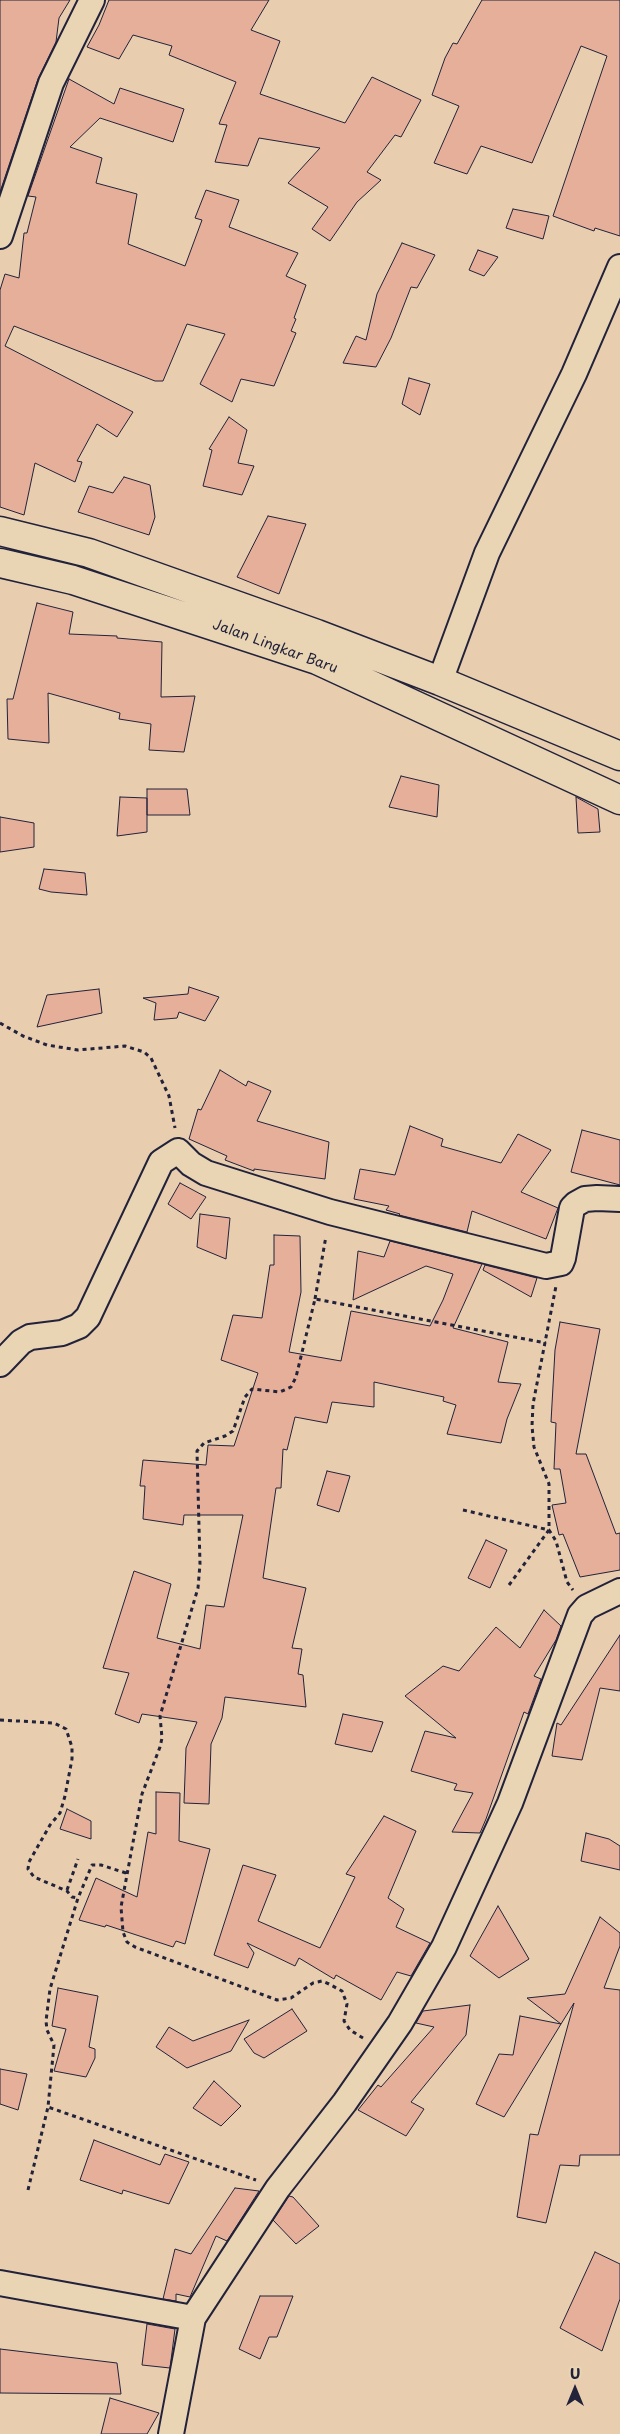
<!DOCTYPE html>
<style>
body{margin:0}
#map{position:relative;width:620px;height:2434px;overflow:hidden;background:#e8cdae;font-family:"Playpen Sans",sans-serif}
canvas{display:block}
.north{position:absolute;left:550px;top:2364px;width:50px;height:50px;-webkit-text-stroke:4px #e9d5b3;paint-order:stroke;rotate:0deg;font-size:14px;font-weight:700;line-height:20px;text-align:center;color:#22223b}
.north::after{content:'';display:block;margin:auto;width:18px;height:22px;background:#22223b;clip-path:polygon(50% 0,100% 100%,50% 72%,0 100%)}
</style>
<div id="map">
<canvas width="620" height="2434"></canvas>
<div class="north">U</div>
</div>
<script>
const ctx = document.querySelector('canvas').getContext('2d');
ctx.lineJoin = 'round';
function paint(path, color) {
  ctx.fillStyle = color;
  ctx.fill(path, 'evenodd');
}
function poly(rows) {
  const path = new Path2D();
  for (const r of rows) {
    path.moveTo(r[0], r[1]);
    for (let i = 2; i < r.length; i += 2) path.lineTo(r[i], r[i + 1]);
  }
  return path;
}
function strokePath(path, color, width, dash) {
  ctx.strokeStyle = color;
  ctx.lineWidth = width;
  ctx.lineCap = dash ? 'butt' : 'round';
  ctx.setLineDash(dash || []);
  ctx.stroke(path);
}
function drawText(font, color, halo, rows, align = 'center') {
  ctx.font = font + ' "Playpen Sans",sans-serif';
  ctx.lineWidth = 4;
  ctx.setLineDash([]);
  ctx.textBaseline = 'middle';
  ctx.strokeStyle = halo;
  ctx.fillStyle = color;
  for (const [text, x, y, turn = 0] of rows) {
    ctx.save();
    ctx.translate(x, y);
    ctx.rotate((+turn || 0) * Math.PI / 180);
    ctx.textAlign = isNaN(turn) ? turn : align;
    if (halo) ctx.strokeText(text, 0, 0);
    ctx.fillText(text, 0, 0);
    ctx.restore();
  }
}
const building = poly([
 [0,0,70,0,59,18,56,42,38,79,0,192,0,0],
 [109,0,269,0,251,30,280,41,260,94,345,123,372,77,421,100,401,137,395,135,367,172,381,180,357,202,330,241,312,229,328,207,288,183,320,148,259,138,248,166,215,162,227,125,219,124,236,82,169,55,172,46,133,35,119,59,87,47,99,25,109,0],
 [482,0,620,0,620,236,595,228,594,231,553,216,607,56,581,46,532,163,481,146,467,174,434,163,459,106,432,95,445,58,453,43,457,44,482,0],
 [69,79,114,104,120,88,184,109,173,142,100,118,70,147,102,158,96,183,137,194,128,244,185,266,202,220,195,218,206,190,239,200,229,227,298,253,286,276,306,285,294,318,296,319,291,331,296,333,274,386,241,379,232,402,200,384,225,334,187,324,163,381,155,381,14,326,5,346,133,412,117,437,97,424,77,461,82,462,75,482,35,463,24,515,0,507,0,290,5,274,19,278,24,233,27,233,36,197,28,196,69,79],
 [513,209,549,216,543,239,506,228,513,209],
 [402,243,435,255,417,288,411,287,391,338,376,367,343,363,356,336,366,340,377,294,402,243],
 [478,250,498,257,484,276,469,270,478,250],
 [409,378,430,384,420,415,402,404,409,378],
 [229,417,247,430,238,463,254,466,242,495,203,486,212,450,209,449,229,417],
 [124,477,150,485,155,517,149,535,78,512,89,486,113,493,124,477],
 [268,516,306,524,279,594,237,577,268,516],
 [37,603,73,612,69,634,117,636,117,638,162,642,161,697,195,696,184,752,149,750,151,724,119,719,120,713,48,693,49,743,8,739,7,699,13,699,37,603],
 [401,776,439,785,437,817,389,807,401,776],
 [147,789,187,789,190,815,147,815,147,789],
 [120,797,147,798,147,832,117,836,120,797],
 [576,797,598,809,600,832,578,833,576,797],
 [0,817,34,823,34,847,0,852,0,817],
 [44,869,85,873,87,895,51,892,39,889,44,869],
 [189,987,219,997,205,1021,179,1012,177,1018,154,1020,156,1003,143,998,188,994,189,987],
 [99,989,102,1013,37,1027,47,995,99,989],
 [220,1070,246,1086,248,1081,271,1091,257,1121,329,1142,325,1179,254,1169,254,1171,225,1160,227,1156,189,1139,198,1109,201,1110,220,1070],
 [410,1126,443,1139,441,1146,501,1163,518,1134,551,1150,521,1192,558,1208,546,1239,472,1211,467,1232,399,1215,400,1214,386,1210,389,1206,354,1199,360,1169,395,1175,410,1126],
 [582,1130,620,1140,620,1185,571,1172,582,1130],
 [180,1183,206,1197,191,1219,168,1204,180,1183],
 [200,1214,230,1218,226,1259,197,1247,200,1214],
 [274,1235,300,1236,301,1292,289,1352,341,1361,351,1311,430,1326,443,1300,453,1274,426,1266,353,1300,358,1251,384,1257,390,1241,482,1264,453,1328,508,1342,498,1382,521,1384,507,1419,501,1443,447,1434,456,1405,443,1401,444,1397,374,1382,374,1407,332,1402,327,1423,295,1417,287,1450,283,1449,281,1488,276,1488,263,1578,306,1588,292,1648,302,1649,298,1674,303,1675,306,1707,225,1697,222,1718,211,1744,209,1804,184,1803,186,1748,197,1722,142,1714,139,1723,115,1714,129,1673,103,1668,134,1571,171,1584,157,1638,200,1649,206,1605,224,1607,243,1515,184,1515,183,1525,143,1519,145,1486,140,1486,143,1460,206,1465,208,1445,234,1446,258,1373,221,1360,233,1315,262,1318,270,1265,274,1265,274,1235],
 [485,1265,537,1278,531,1297,483,1270,485,1265],
 [560,1322,600,1329,576,1454,586,1454,616,1534,620,1533,620,1570,580,1577,563,1534,559,1535,552,1505,566,1503,560,1469,554,1469,556,1423,551,1422,555,1350,560,1322],
 [327,1471,350,1476,339,1512,317,1505,327,1471],
 [486,1540,507,1550,490,1588,468,1578,486,1540],
 [544,1610,561,1626,556,1640,534,1676,541,1679,528,1714,524,1712,486,1819,480,1833,452,1832,473,1793,454,1790,457,1784,411,1771,425,1731,456,1738,405,1696,443,1666,459,1671,496,1627,520,1648,544,1610],
 [620,1635,620,1691,600,1688,582,1760,552,1756,557,1723,561,1725,620,1635],
 [343,1714,383,1722,372,1752,335,1744,343,1714],
 [156,1792,180,1793,179,1841,210,1849,185,1944,176,1941,173,1947,106,1925,105,1927,79,1920,96,1878,137,1897,148,1832,156,1834,156,1792],
 [67,1809,91,1821,91,1839,60,1829,67,1809],
 [384,1816,416,1831,388,1898,404,1909,396,1927,430,1943,411,1976,397,1972,381,2000,336,1975,334,1979,299,1958,295,1966,247,1943,254,1953,248,1968,214,1955,243,1865,276,1875,258,1921,320,1948,355,1877,346,1874,384,1816],
 [586,1833,609,1839,620,1846,620,1870,581,1861,586,1833],
 [498,1906,529,1959,499,1978,470,1956,498,1906],
 [600,1917,620,1933,620,1946,604,1988,620,1990,620,2155,580,2155,579,2166,560,2165,546,2223,517,2217,530,2134,538,2135,574,2003,561,2024,527,1998,565,1994,600,1917],
 [58,1988,98,1996,89,2047,95,2049,95,2058,86,2077,54,2071,66,2029,52,2026,58,1988],
 [470,2005,466,2035,411,2102,424,2109,406,2136,358,2110,378,2085,381,2087,434,2027,416,2023,423,2011,470,2005],
 [292,2009,307,2031,264,2058,254,2053,244,2039,292,2009],
 [520,2016,561,2024,504,2117,476,2104,499,2054,513,2055,520,2016],
 [249,2020,231,2051,187,2068,156,2047,169,2027,193,2041,249,2020],
 [0,2069,27,2074,18,2110,0,2104,0,2069],
 [214,2081,241,2106,221,2126,193,2108,214,2081],
 [94,2140,160,2165,165,2154,189,2162,169,2204,123,2190,122,2194,80,2180,94,2140],
 [235,2188,259,2191,227,2241,216,2236,190,2297,176,2294,176,2301,163,2299,175,2249,191,2254,235,2188],
 [289,2196,293,2197,319,2226,296,2244,273,2220,289,2196],
 [595,2252,620,2264,620,2299,602,2351,560,2328,595,2252],
 [260,2296,293,2296,277,2337,269,2337,260,2359,239,2349,260,2296],
 [147,2324,175,2329,170,2368,142,2365,147,2324],
 [0,2349,117,2363,121,2394,0,2393,0,2349],
 [110,2398,159,2413,147,2434,101,2434,110,2398]
]);
paint(building, '#e5af9a');
strokePath(building, '#22223b', 1);
const minor = poly([
 [0,236,51,83,92,0],
 [440,681,487,553,574,374,620,267],
 [0,1364,21,1342,30,1337,62,1333,79,1326,88,1317,161,1162,178,1151,191,1164,206,1173,330,1212,546,1266,561,1263,563,1258,572,1208,576,1204,585,1199,597,1198,620,1199],
 [0,2283,193,2318],
 [171,2434,193,2318,278,2188,345,2102,400,2023,444,1947,510,1803,580,1615,587,1607,620,1591]
]);
const highway = poly([
 [0,531,89,553,317,634,440,681,620,756],
 [0,563,73,580,317,660,620,800]
]);
strokePath(minor, '#22223b', 28);
strokePath(highway, '#22223b', 31);
strokePath(poly([
 [0,1023,23,1036,47,1045,78,1050,125,1046,144,1052,151,1058,169,1096,175,1128],
 [315,1299,326,1236],
 [463,1510,549,1530,556,1541,567,1582,573,1590],
 [509,1585,549,1530,549,1484,534,1447,532,1426,533,1404,556,1286],
 [0,1720,54,1723,66,1729,72,1747,72,1759,65,1796,60,1813,50,1825,29,1862,28,1869,34,1877,67,1891,72,1897,78,1898],
 [126,1873,101,1865,92,1865,78,1898,50,1989,46,2021,47,2030,54,2045,48,2107,256,2180],
 [67,1890,78,1859],
 [363,2038,350,2030,344,2021,347,2004,342,1991,329,1984,322,1981,313,1983,291,1998,277,2000,135,1947,127,1942,123,1932,121,1907,142,1794,160,1747,162,1738,160,1716,198,1588,200,1564,197,1451,204,1443,225,1436,233,1431,245,1397,252,1389,280,1392,291,1387,296,1377,315,1299,546,1343],
 [28,2190,48,2107]
]), '#22223b', 3, [4, 4]);
strokePath(minor, '#e9d5b3', 24);
strokePath(highway, '#e9d5b3', 28);
drawText('14px', '#22223b', '#e9d5b3', [
 ["Jalan Lingkar Baru",275,647,20]
]);
</script>
